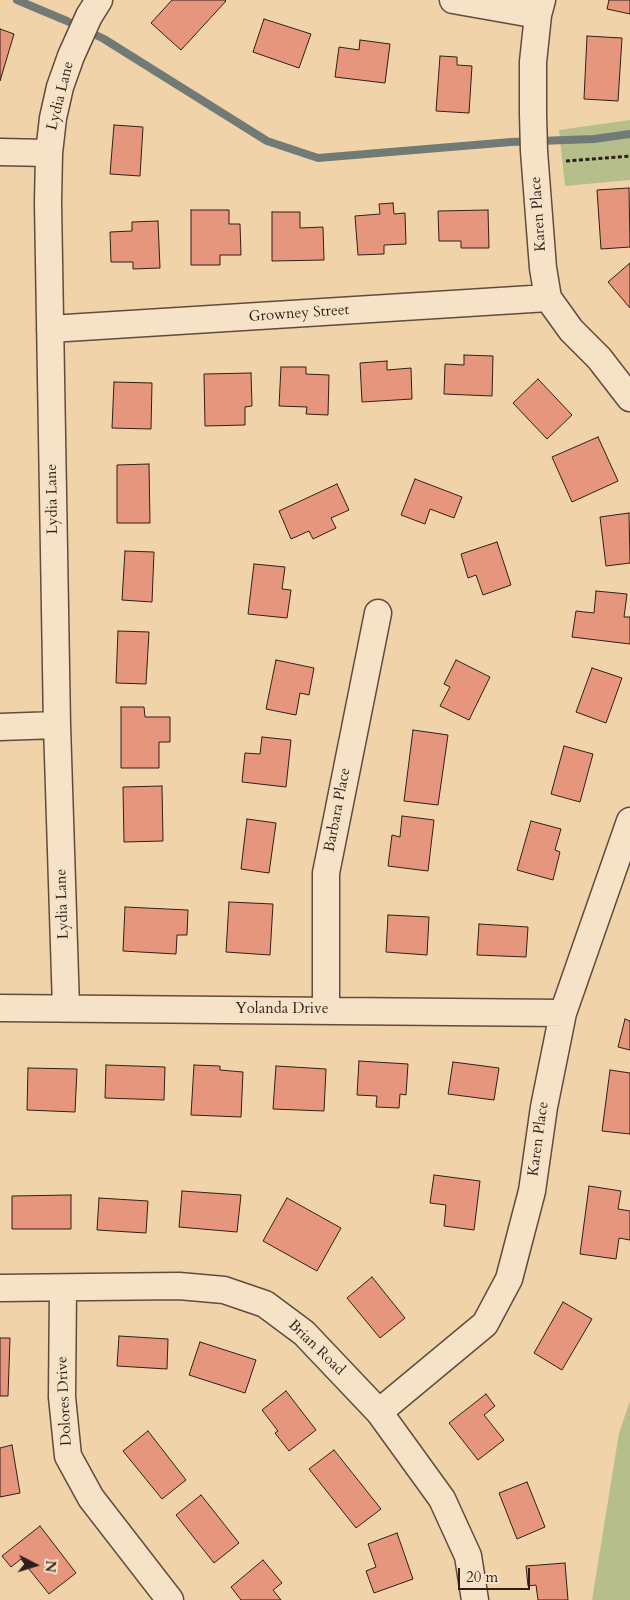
<!DOCTYPE html>
<style>
body{margin:0}
#map{position:relative;width:630px;height:1600px;overflow:hidden;background:#f1d3a9;font-family:Cardo,serif}
canvas{display:block}
.north{position:absolute;left:10px;top:1540px;width:50px;height:50px;-webkit-text-stroke:4px #f6e2c7;paint-order:stroke;rotate:95deg;font-size:14px;font-weight:700;line-height:20px;text-align:center;color:#301f19}
.north::after{content:'';display:block;margin:auto;width:18px;height:22px;background:#301f19;clip-path:polygon(50% 0,100% 100%,50% 72%,0 100%)}
.scale{position:absolute;left:458px;top:1568px;width:72px;height:22px;box-sizing:border-box;border:2px solid #301f19;border-top:0;padding-left:6px;font-size:15px;line-height:18px;white-space:nowrap;color:#301f19;-webkit-text-stroke:4px #f6e2c7;paint-order:stroke}
</style>
<div id="map">
<canvas width="630" height="1600"></canvas>
<div class="north">N</div>
<div class="scale">20 m</div>
</div>
<script>
const ctx = document.querySelector('canvas').getContext('2d');
ctx.lineJoin = 'round';
function paint(path, color) {
  ctx.fillStyle = color;
  ctx.fill(path, 'evenodd');
}
function poly(rows) {
  const path = new Path2D();
  for (const r of rows) {
    path.moveTo(r[0], r[1]);
    for (let i = 2; i < r.length; i += 2) path.lineTo(r[i], r[i + 1]);
  }
  return path;
}
function strokePath(path, color, width, dash) {
  ctx.strokeStyle = color;
  ctx.lineWidth = width;
  ctx.lineCap = dash ? 'butt' : 'round';
  ctx.setLineDash(dash || []);
  ctx.stroke(path);
}
function drawText(font, color, halo, rows, align = 'center') {
  ctx.font = font + ' Cardo,serif';
  ctx.lineWidth = 5;
  ctx.setLineDash([]);
  ctx.textBaseline = 'middle';
  ctx.strokeStyle = halo;
  ctx.fillStyle = color;
  for (const [text, x, y, turn = 0] of rows) {
    ctx.save();
    ctx.translate(x, y);
    ctx.rotate((+turn || 0) * Math.PI / 180);
    ctx.textAlign = isNaN(turn) ? turn : align;
    if (halo) ctx.strokeText(text, 0, 0);
    ctx.fillText(text, 0, 0);
    ctx.restore();
  }
}
paint(poly([
 [630,120,630,180,565,186,559,130],
 [630,1401,630,1600,592,1600,619,1433]
]), '#b6be8b');
strokePath(poly([
 [17,0,67,21,104,39,267,141,318,158,511,142,594,139,630,134]
]), '#727a75', 8);
const building = poly([
 [172,0,225,0,226,1,181,50,151,23,172,0],
 [609,0,630,0,630,14,607,9,609,0],
 [264,19,311,34,299,68,253,52,264,19],
 [0,29,14,34,0,81,0,29],
 [587,36,622,38,618,101,584,99,587,36],
 [360,40,390,44,385,83,335,77,339,47,359,50,360,40],
 [440,56,457,57,457,65,472,66,469,113,436,111,440,56],
 [114,125,143,127,140,176,110,174,114,125],
 [629,188,630,247,601,249,597,190,629,188],
 [393,203,394,214,405,213,406,244,384,245,384,254,358,255,355,216,380,214,379,204,393,203],
 [191,210,229,210,229,224,240,224,241,255,220,255,220,265,191,265,191,210],
 [488,210,489,248,461,248,461,241,439,241,438,211,488,210],
 [272,212,300,212,300,228,323,227,324,260,272,261,272,212],
 [158,221,160,268,133,269,133,262,111,262,110,232,132,231,132,222,158,221],
 [630,263,630,308,608,282,630,263],
 [464,355,493,356,492,396,444,394,445,364,464,365,464,355],
 [387,361,387,370,411,368,412,399,362,402,360,363,387,361],
 [281,367,306,367,306,374,329,375,328,415,306,414,307,407,279,406,281,367],
 [251,373,252,406,245,407,245,425,205,426,204,374,251,373],
 [538,379,572,415,547,439,513,403,538,379],
 [114,382,152,383,151,429,112,428,114,382],
 [598,437,618,481,572,502,552,457,598,437],
 [149,464,150,523,117,523,117,465,149,464],
 [415,479,462,497,454,518,430,509,425,524,401,515,415,479],
 [337,484,349,510,331,518,336,528,313,539,309,531,291,539,279,511,337,484],
 [629,513,630,563,606,566,600,517,629,513],
 [497,542,511,585,483,595,476,575,468,578,461,554,497,542],
 [125,551,154,552,152,602,122,600,125,551],
 [254,564,285,567,282,589,291,590,287,618,248,614,254,564],
 [596,591,627,594,624,617,630,617,630,644,572,637,576,611,594,613,596,591],
 [118,631,149,632,146,684,116,683,118,631],
 [276,660,314,668,309,695,300,693,296,715,266,709,276,660],
 [456,660,490,677,469,720,440,706,450,687,444,684,456,660],
 [592,668,622,678,606,723,576,712,592,668],
 [121,707,144,707,145,717,170,717,170,742,159,742,159,768,121,768,121,707],
 [413,730,448,735,438,805,404,801,413,730],
 [262,737,291,740,286,787,242,782,245,753,260,754,262,737],
 [564,746,593,754,580,802,551,794,564,746],
 [162,786,163,841,124,842,123,787,162,786],
 [402,816,434,820,428,871,388,866,392,835,400,837,402,816],
 [247,819,276,823,269,873,241,869,247,819],
 [531,821,561,829,555,850,560,852,553,880,517,870,531,821],
 [229,902,273,904,270,955,226,952,229,902],
 [125,907,188,910,187,935,177,935,176,954,123,951,125,907],
 [388,915,429,917,427,955,386,952,388,915],
 [479,924,528,927,526,957,477,955,479,924],
 [625,1019,630,1021,630,1050,618,1047,625,1019],
 [359,1061,408,1064,406,1095,400,1094,399,1108,376,1107,377,1096,357,1095,359,1061],
 [453,1062,499,1068,494,1100,448,1094,453,1062],
 [106,1065,165,1067,164,1100,105,1098,106,1065],
 [194,1065,220,1066,220,1070,243,1072,241,1117,191,1115,194,1065],
 [276,1066,326,1069,324,1111,273,1109,276,1066],
 [28,1068,77,1069,75,1112,27,1110,28,1068],
 [610,1070,630,1073,630,1134,602,1131,610,1070],
 [434,1175,480,1181,474,1230,444,1226,446,1205,430,1203,434,1175],
 [589,1186,621,1191,618,1209,630,1211,630,1240,619,1238,616,1259,580,1254,589,1186],
 [182,1191,241,1195,237,1232,179,1227,182,1191],
 [71,1195,71,1229,12,1229,12,1196,71,1195],
 [99,1198,148,1201,146,1233,97,1230,99,1198],
 [287,1198,341,1228,317,1271,263,1241,287,1198],
 [372,1277,405,1318,380,1338,347,1298,372,1277],
 [563,1302,592,1319,562,1370,534,1353,563,1302],
 [119,1336,168,1339,167,1369,117,1366,119,1336],
 [0,1338,10,1338,8,1396,0,1396,0,1338],
 [200,1342,256,1360,245,1393,189,1375,200,1342],
 [286,1391,316,1430,289,1451,275,1433,278,1431,262,1410,286,1391],
 [486,1394,495,1406,484,1415,504,1440,478,1460,449,1423,486,1394],
 [148,1431,186,1480,162,1499,123,1451,148,1431],
 [12,1445,20,1493,0,1497,0,1448,12,1445],
 [334,1450,381,1509,356,1528,309,1469,334,1450],
 [527,1482,545,1527,517,1539,499,1493,527,1482],
 [201,1495,239,1543,214,1563,176,1515,201,1495],
 [40,1526,76,1573,49,1594,21,1559,11,1567,2,1556,40,1526],
 [397,1533,413,1579,374,1593,366,1571,376,1567,368,1544,397,1533],
 [263,1560,282,1583,273,1590,281,1600,241,1600,231,1587,263,1560],
 [565,1563,568,1600,538,1600,536,1585,528,1586,526,1566,565,1563]
]);
paint(building, '#e7967e');
strokePath(building, '#301f19', 1);
const minor = poly([
 [453,0,538,15],
 [542,0,538,15,533,62,533,114,534,151,543,268,548,298,571,330,599,358,630,398],
 [0,152,49,153],
 [50,329,548,298],
 [0,727,57,725],
 [0,1008,563,1013],
 [66,1008,57,725,48,203,49,153,53,118,60,87,71,56,89,16,99,0],
 [326,1010,326,873,378,613],
 [0,1288,179,1286,224,1290,265,1304,304,1333,379,1412,442,1499,468,1556,475,1600],
 [63,1288,62,1397,68,1456,91,1498,170,1600],
 [379,1412,485,1324,509,1279,532,1191,544,1107,563,1013,630,821]
]);
strokePath(minor, '#604c3d', 29);
strokePath(poly([
 [566,161,630,156]
]), '#301f19', 3, [4, 2.5]);
strokePath(minor, '#f6e2c7', 26);
drawText('15px', '#301f19', '#f6e2c7', [
 ["Lydia Lane",61,96,-76],
 ["Karen Place",539,214,-94],
 ["Growney Street",299,314,-4],
 ["Lydia Lane",53,499,-91],
 ["Barbara Place",338,810,-79],
 ["Lydia Lane",63,904,-92],
 ["Yolanda Drive",282,1010],
 ["Karen Place",539,1139,-82],
 ["Brian Road",316,1348,44],
 ["Dolores Drive",65,1401,-93]
]);
</script>
